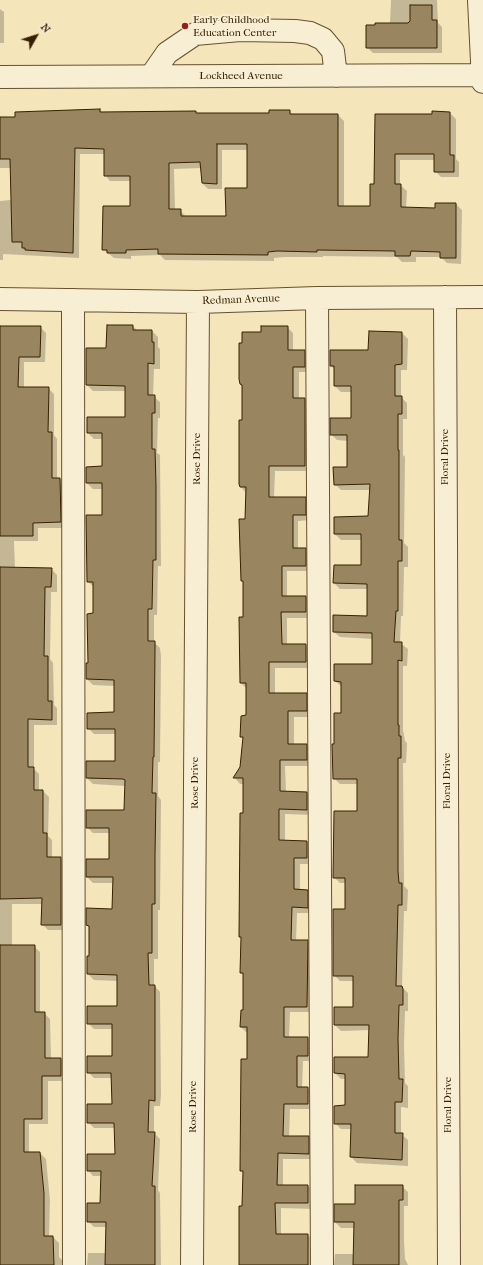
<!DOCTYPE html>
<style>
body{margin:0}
#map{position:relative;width:483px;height:1265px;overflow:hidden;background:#f5e5bb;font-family:"IM FELL French Canon",serif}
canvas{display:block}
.north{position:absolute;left:16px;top:16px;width:40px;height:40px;-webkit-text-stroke:3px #f8eed3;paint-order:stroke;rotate:51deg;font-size:11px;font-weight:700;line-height:16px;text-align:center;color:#362000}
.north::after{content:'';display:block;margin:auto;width:14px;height:18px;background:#362000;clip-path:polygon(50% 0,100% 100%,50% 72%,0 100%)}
</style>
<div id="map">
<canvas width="483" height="1265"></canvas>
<div class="north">N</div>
</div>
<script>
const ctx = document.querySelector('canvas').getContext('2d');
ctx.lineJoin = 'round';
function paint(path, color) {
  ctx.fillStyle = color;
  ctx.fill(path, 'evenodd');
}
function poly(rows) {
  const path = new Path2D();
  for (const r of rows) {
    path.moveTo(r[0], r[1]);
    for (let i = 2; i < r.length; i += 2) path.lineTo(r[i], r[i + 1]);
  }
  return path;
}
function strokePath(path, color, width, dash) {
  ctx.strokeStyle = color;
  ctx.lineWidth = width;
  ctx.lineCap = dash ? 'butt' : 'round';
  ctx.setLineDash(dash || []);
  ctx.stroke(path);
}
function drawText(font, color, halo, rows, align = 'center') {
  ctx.font = font + ' "IM FELL French Canon",serif';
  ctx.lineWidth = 4;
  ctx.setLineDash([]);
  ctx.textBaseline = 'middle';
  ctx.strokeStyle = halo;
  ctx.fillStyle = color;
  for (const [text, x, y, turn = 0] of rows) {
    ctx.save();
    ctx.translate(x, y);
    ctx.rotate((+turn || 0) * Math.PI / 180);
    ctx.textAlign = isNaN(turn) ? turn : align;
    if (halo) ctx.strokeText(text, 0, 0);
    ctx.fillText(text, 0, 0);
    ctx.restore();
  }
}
paint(poly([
 [391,0,437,0,438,23,442,27,442,53,373,53,367,47,390,24],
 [0,9,4,12,4,43,0,43],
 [100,110,103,113,195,112,198,114,253,114,289,111,293,115,338,115,344,121,344,207,371,207,375,185,376,115,433,115,450,113,456,119,456,159,459,162,459,177,441,177,435,171,435,160,400,160,400,185,407,191,406,208,436,209,456,204,462,210,461,264,447,263,441,257,416,257,416,262,402,262,397,257,323,256,323,257,284,257,274,258,274,261,165,260,160,255,131,256,131,259,114,258,103,249,130,207,131,181,110,181,105,175,105,154,80,154,79,258,3,254,3,260,0,260,0,201,11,200,11,168,0,168,0,118,16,118],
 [222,150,248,150,248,189,227,217,186,217,180,210,175,210,174,169,201,168,202,183,208,189,222,189],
 [133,326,138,331,152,331,158,337,158,347,160,349,160,369,154,369,153,396,160,402,160,418,158,418,157,453,160,455,161,566,158,566,157,615,154,615,154,642,160,648,161,656,160,762,158,762,158,796,161,800,160,910,158,910,158,959,154,959,154,985,160,992,161,1095,160,1106,154,1106,154,1133,160,1139,158,1190,160,1193,161,1265,87,1265,88,1253,106,1253,107,1227,94,1227,88,1221,101,1204,102,1176,93,1176,88,1170,116,1155,115,1128,94,1128,88,1122,113,1105,112,1078,94,1078,88,1072,113,1057,113,1029,94,1029,88,1023,118,1007,118,981,94,980,88,974,88,957,90,957,113,910,114,883,93,883,87,877,110,860,110,833,93,833,87,827,125,811,126,786,93,784,87,778,116,762,116,734,94,734,88,728,115,713,115,686,93,685,87,679,94,614,94,587,88,582,103,516,103,489,93,489,87,483,103,467,103,439,94,439,88,433,88,418,126,418,126,391,93,391,87,385,107,349],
 [0,327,40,327,46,333,45,362,24,362,24,388,48,388,54,394,54,435,57,439,57,479,60,479,66,485,66,528,38,528,38,541,14,541,15,568,51,569,57,575,57,592,51,592,50,659,53,663,54,705,57,708,57,725,34,725,34,769,39,774,39,791,43,791,49,797,48,836,52,840,52,858,60,858,66,864,67,930,48,930,42,924,43,904,12,904,12,946,34,946,40,952,40,1013,44,1013,50,1019,51,1059,61,1059,67,1065,67,1081,48,1081,48,1124,29,1124,29,1153,40,1153,46,1159,50,1200,49,1237,53,1237,59,1243,59,1257,67,1265,0,1265],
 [287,327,293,333,293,351,304,351,310,357,310,372,299,372,299,399,305,399,311,405,311,471,275,471,274,498,305,498,311,504,311,520,298,521,298,549,305,549,311,555,311,571,287,571,287,597,306,597,312,603,312,618,287,618,287,645,306,645,312,651,312,668,275,668,275,694,306,694,312,700,312,717,294,717,294,745,306,745,312,750,312,766,285,766,286,792,307,793,313,799,313,815,285,814,285,841,307,842,313,848,313,864,300,864,300,890,307,891,313,897,313,913,297,913,296,941,307,941,313,947,313,1012,290,1012,289,1038,308,1038,314,1044,314,1061,303,1061,302,1088,308,1088,314,1094,314,1109,290,1109,289,1137,308,1137,314,1143,314,1159,283,1159,283,1186,308,1186,314,1192,314,1209,281,1208,281,1235,308,1235,314,1241,315,1265,240,1265,244,1174,241,1170,248,1060,247,1033,241,1027,244,1011,244,975,241,973,242,938,240,937,244,784,240,784,235,778,241,767,244,739,241,736,247,716,247,689,241,683,244,618,244,583,242,580,246,493,241,487,243,387,241,384,243,344,262,333],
 [402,333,408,339,407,370,401,370,401,397,407,403,407,419,403,419,403,455,405,457,404,543,408,547,408,567,404,567,403,616,401,616,400,643,408,649,407,666,403,666,403,730,405,741,407,743,406,763,403,763,404,878,404,886,408,890,407,911,404,911,402,987,408,993,408,1011,405,1011,404,1044,405,1083,408,1086,408,1108,401,1107,401,1134,408,1140,408,1166,357,1163,351,1157,352,1129,341,1129,335,1123,346,1106,346,1079,341,1079,335,1073,369,1058,370,1030,341,1031,335,1025,354,1008,354,981,340,981,334,975,346,910,346,883,340,883,334,877,358,812,358,784,340,784,334,778,335,745,342,714,342,687,335,681,373,665,373,639,340,637,334,632,368,617,368,589,340,589,334,583,362,566,362,540,341,540,335,534,369,517,370,490,341,490,335,484,348,468,348,441,337,440,331,434,352,419,352,392,341,392,335,386,335,370,331,366,369,351],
 [402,1186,408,1192,408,1206,404,1206,404,1241,405,1259,408,1265,334,1265,335,1254,354,1254,354,1228,341,1228,335,1222,356,1205]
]), '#0003');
const building = poly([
 [410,5,432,5,432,20,437,20,437,48,366,48,366,25,375,25,375,23,408,23,410,21,410,5],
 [100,109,100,112,196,111,196,113,269,113,269,110,290,110,290,114,338,114,338,206,370,206,370,184,374,184,375,114,432,114,432,111,450,112,450,155,454,155,454,172,434,172,434,154,395,154,395,184,401,184,401,207,435,208,435,203,456,203,456,258,440,258,440,252,411,251,410,256,395,256,395,251,317,250,317,252,277,251,268,252,268,255,158,254,158,249,126,250,126,253,107,253,107,250,102,250,103,206,130,206,130,176,104,176,104,149,75,148,73,253,25,250,25,248,22,248,22,242,12,242,10,159,0,159,0,117,15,117,15,112,100,109],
 [217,144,247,144,247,188,225,188,226,216,181,216,181,209,169,209,169,163,200,162,202,183,217,184,217,144],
 [107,325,133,325,133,330,152,330,152,342,154,342,154,364,148,363,148,395,155,395,155,413,152,413,152,449,155,449,156,485,156,560,153,560,152,609,148,609,148,641,155,641,155,650,154,757,153,757,152,793,156,793,155,855,155,904,152,904,152,953,148,953,149,985,155,985,155,1101,149,1100,148,1132,155,1132,152,1186,155,1186,155,1265,105,1265,106,1222,87,1222,87,1203,100,1203,101,1171,87,1171,87,1154,115,1154,114,1123,87,1123,87,1104,112,1104,111,1073,87,1073,87,1056,112,1056,112,1024,87,1024,87,1006,117,1006,117,975,87,974,87,956,89,956,89,926,86,925,86,908,112,909,113,877,86,877,86,859,109,859,109,828,86,828,86,810,124,810,125,780,123,779,86,778,86,761,115,761,115,729,87,729,87,713,114,712,114,680,86,679,86,663,88,663,87,614,93,613,93,582,87,582,86,515,102,515,102,483,86,483,86,467,102,466,102,433,87,433,87,417,125,417,125,386,86,385,86,348,106,348,107,325],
 [0,326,41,326,40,357,19,357,18,387,49,387,48,432,52,432,52,478,60,478,61,522,33,523,33,536,0,536,0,326],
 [261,326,288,326,288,350,305,350,305,367,293,367,293,398,305,398,305,466,269,466,269,497,306,497,306,515,293,515,293,548,306,548,306,566,282,566,282,596,306,596,306,612,281,612,282,644,306,644,306,662,269,662,269,693,307,693,307,711,288,711,288,744,307,744,307,760,280,760,280,791,307,792,307,810,279,809,279,840,307,841,307,858,294,858,294,889,308,890,308,908,292,907,291,940,308,940,307,1007,284,1007,284,1037,308,1037,308,1056,297,1056,297,1087,308,1087,308,1104,284,1104,283,1136,309,1136,309,1154,278,1153,277,1185,308,1185,308,1203,275,1203,276,1234,308,1234,308,1265,239,1265,239,1206,242,1206,243,1171,240,1171,241,1059,247,1059,247,1027,240,1027,241,1010,243,1010,243,973,240,973,241,937,239,937,240,813,243,813,243,778,233,778,240,767,243,737,240,737,241,716,246,715,246,683,240,683,239,617,243,617,243,581,241,581,239,519,245,519,246,487,240,487,239,484,239,420,242,420,242,385,240,384,239,379,239,343,242,343,242,332,261,332,261,326],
 [369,331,402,332,402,364,395,365,395,396,402,396,402,414,398,414,398,450,399,450,399,540,402,540,402,561,398,561,398,611,396,611,394,642,402,642,402,661,398,660,398,725,399,725,399,736,401,736,401,758,398,758,398,871,399,883,402,883,402,905,398,905,396,986,402,986,403,989,403,1005,399,1005,398,1038,399,1079,403,1079,402,1102,395,1102,395,1133,403,1133,402,1160,350,1157,351,1124,334,1124,334,1106,345,1105,345,1074,334,1073,334,1057,368,1057,369,1025,334,1025,334,1007,353,1007,353,976,333,976,333,909,345,909,345,878,333,878,334,811,357,811,357,779,333,779,332,744,334,744,334,713,341,713,341,682,334,681,334,664,372,664,372,633,333,632,333,615,367,616,367,584,333,583,334,565,361,565,361,534,334,534,334,517,368,516,370,484,334,485,333,467,347,467,347,435,330,435,330,418,351,418,351,386,334,386,334,366,330,366,330,350,368,350,369,331],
 [0,567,52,568,51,587,45,587,44,656,48,656,48,701,52,701,52,720,28,719,28,767,34,767,34,790,43,790,43,833,47,833,47,857,61,857,61,925,41,925,42,898,0,899,0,567],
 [0,945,35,945,35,1012,45,1012,45,1058,61,1058,61,1076,42,1076,42,1119,24,1119,24,1152,40,1152,44,1193,44,1236,53,1236,54,1265,0,1265,0,945],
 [355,1185,403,1185,403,1200,399,1200,399,1265,353,1265,354,1222,334,1222,334,1204,355,1204,355,1185]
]);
paint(building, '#998661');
strokePath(building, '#362000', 1);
const minor = poly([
 [479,0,483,82],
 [151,76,167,53,195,34,240,30,295,31,310,33,323,39,333,51,336,76],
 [0,77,483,75],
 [445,297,449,1265],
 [317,298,322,1265],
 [0,299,198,302,317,298,483,297],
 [73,300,74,1265],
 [192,1265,198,302]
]);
strokePath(minor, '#66512f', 24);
strokePath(minor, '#f8eed3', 22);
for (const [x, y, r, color] of [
 [185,26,4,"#8f2418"]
]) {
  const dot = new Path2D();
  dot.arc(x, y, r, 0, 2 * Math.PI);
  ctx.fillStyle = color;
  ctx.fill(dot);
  strokePath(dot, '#f8eed3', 1.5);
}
drawText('11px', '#362000', '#f8eed3', [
 ["Early Childhood",193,20],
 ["Education Center",193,33]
], 'left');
drawText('11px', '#362000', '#f8eed3', [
 ["Lockheed Avenue",241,76],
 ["Redman Avenue",241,300,-2],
 ["Floral Drive",445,457,-90],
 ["Rose Drive",197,459,-90],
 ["Floral Drive",447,781,-90],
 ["Rose Drive",195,783,-90],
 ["Floral Drive",448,1105,-90],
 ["Rose Drive",193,1107,-90]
]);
</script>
